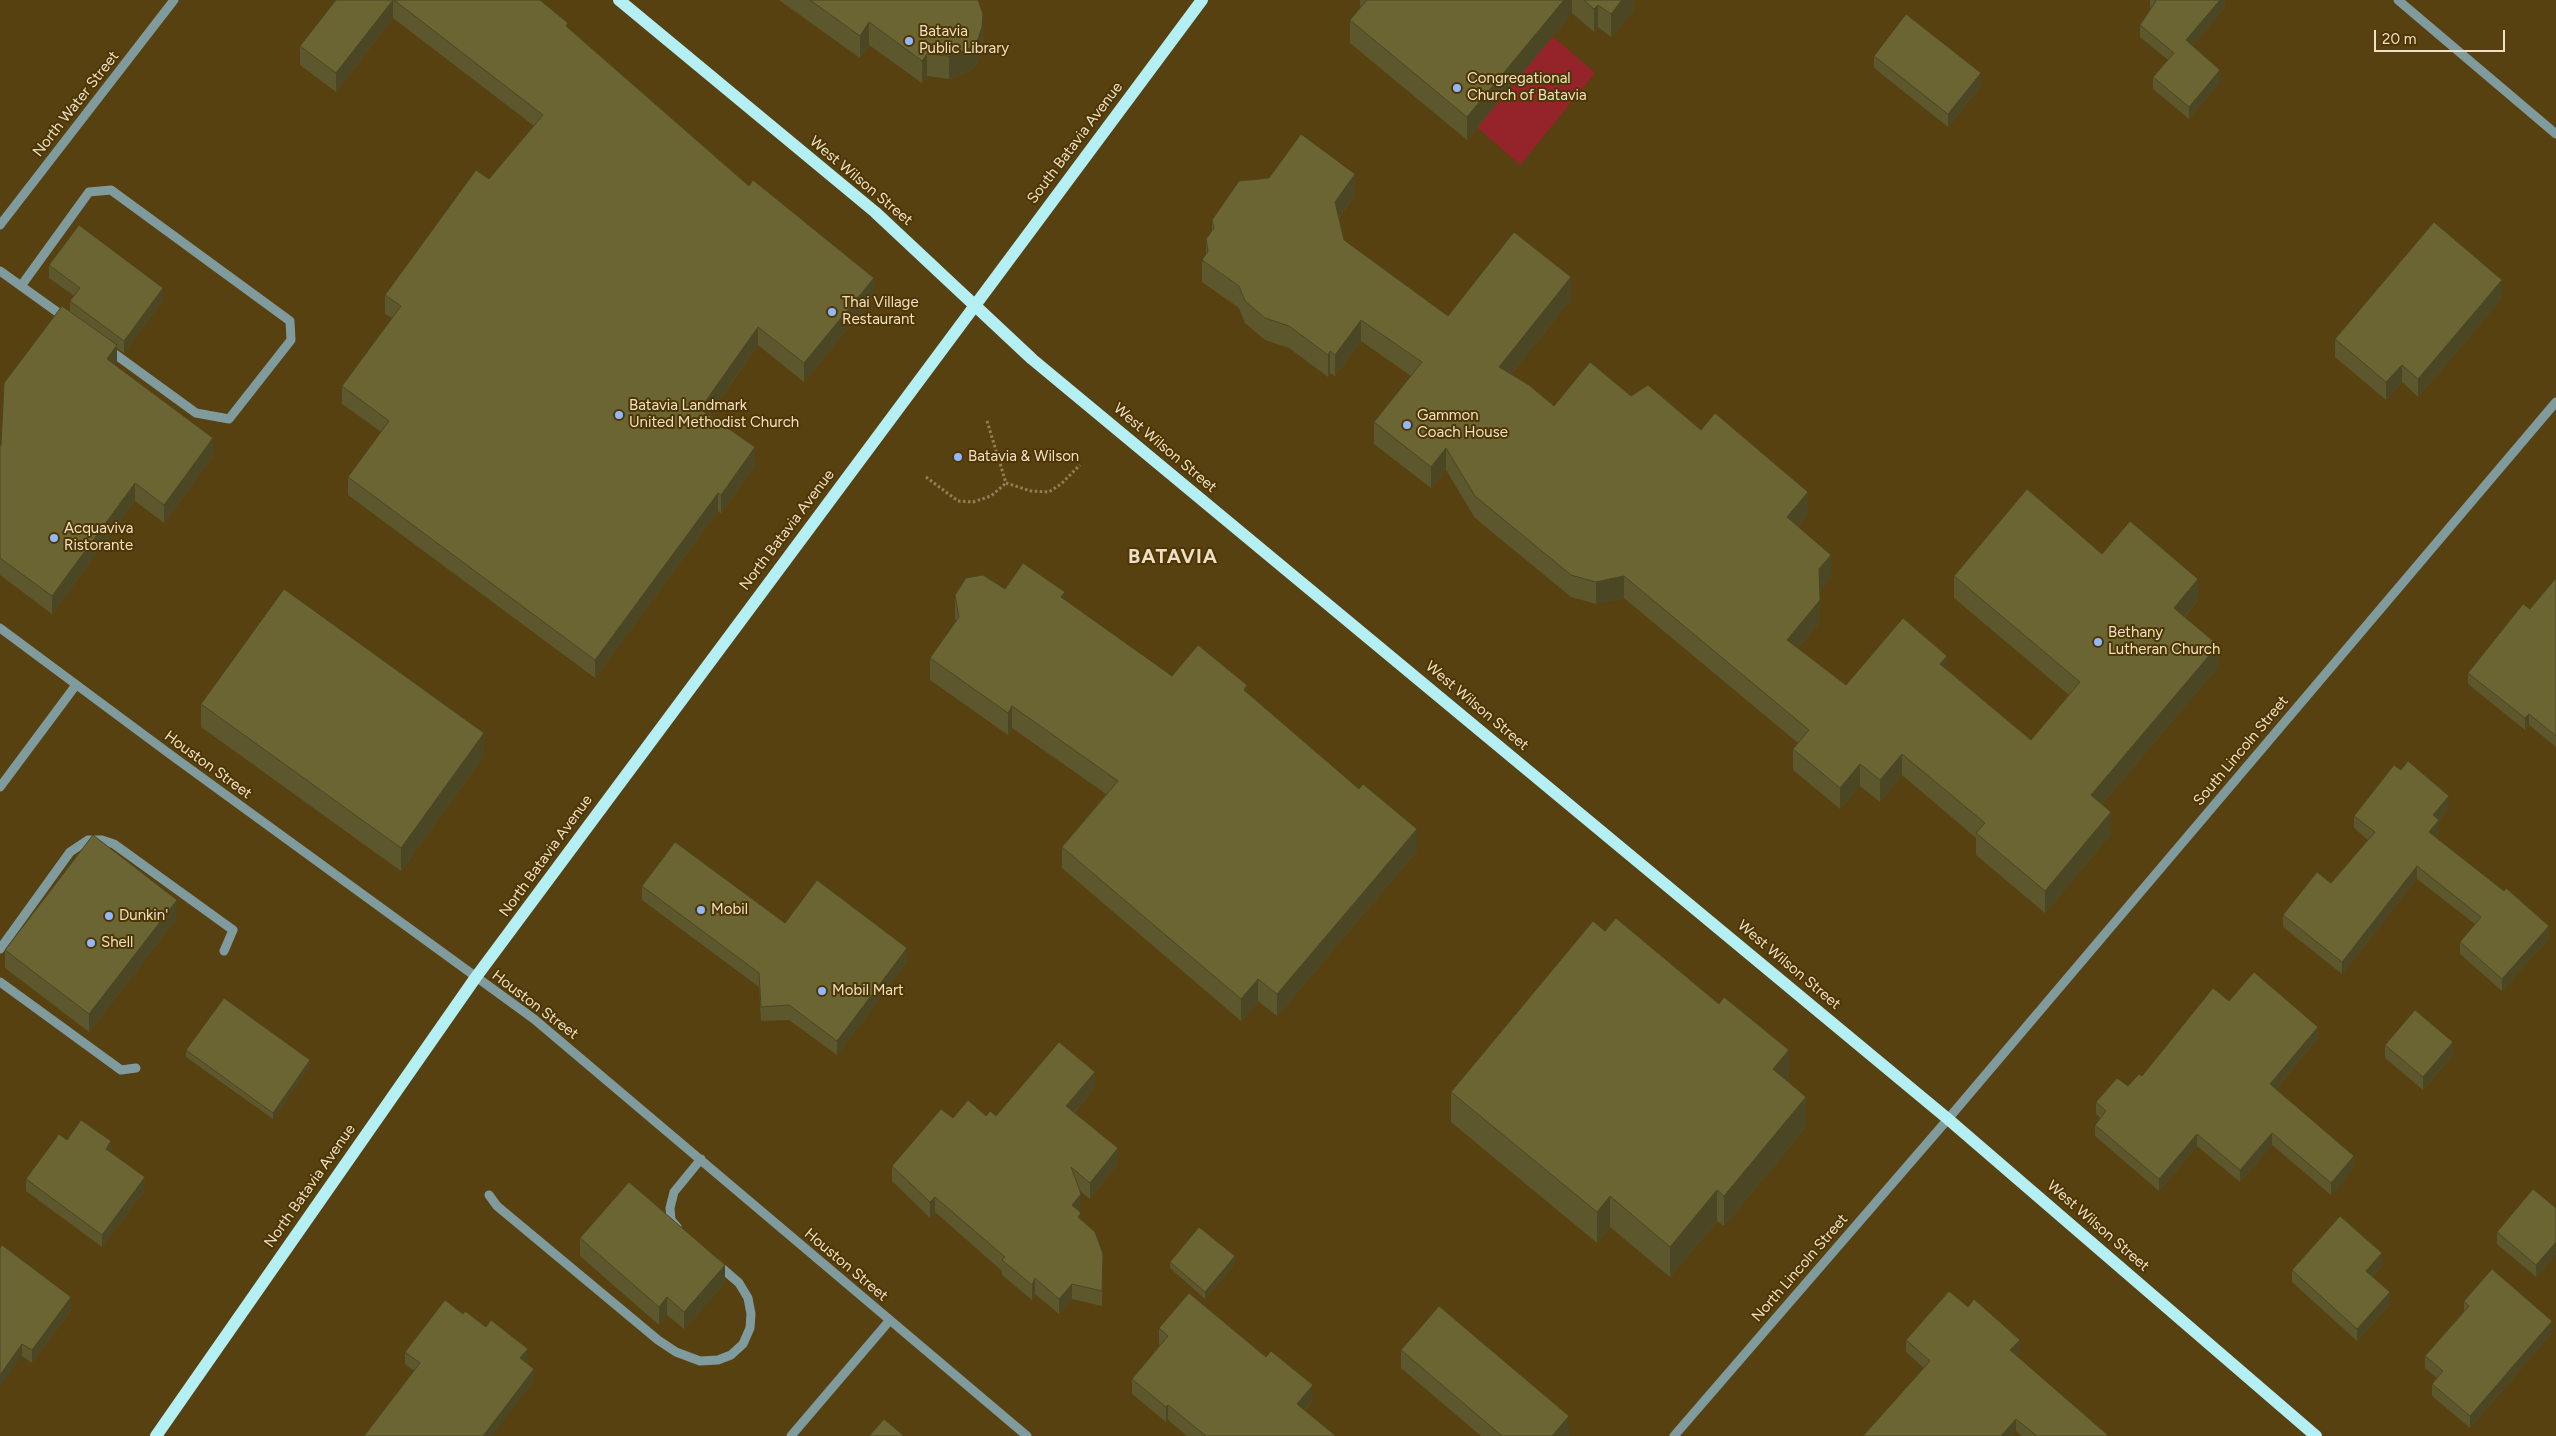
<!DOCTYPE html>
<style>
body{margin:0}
#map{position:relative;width:2556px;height:1436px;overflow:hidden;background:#584111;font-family:Figtree,sans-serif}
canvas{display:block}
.scale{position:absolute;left:2374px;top:30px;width:131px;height:22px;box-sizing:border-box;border:2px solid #eee0c8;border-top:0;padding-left:6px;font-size:15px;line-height:18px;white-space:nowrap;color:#eee0c8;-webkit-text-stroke:4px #4d3602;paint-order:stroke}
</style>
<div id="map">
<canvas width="2556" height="1436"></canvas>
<div class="scale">20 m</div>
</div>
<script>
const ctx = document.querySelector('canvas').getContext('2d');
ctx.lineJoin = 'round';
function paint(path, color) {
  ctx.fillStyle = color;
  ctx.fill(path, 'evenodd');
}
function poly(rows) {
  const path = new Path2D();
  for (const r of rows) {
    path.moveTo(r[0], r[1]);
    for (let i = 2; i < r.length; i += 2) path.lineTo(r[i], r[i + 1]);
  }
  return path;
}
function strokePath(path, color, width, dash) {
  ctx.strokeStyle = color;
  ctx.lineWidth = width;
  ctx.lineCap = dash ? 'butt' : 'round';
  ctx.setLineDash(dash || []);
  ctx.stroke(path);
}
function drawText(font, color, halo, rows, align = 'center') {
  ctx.font = font + ' Figtree,sans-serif';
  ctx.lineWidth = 4;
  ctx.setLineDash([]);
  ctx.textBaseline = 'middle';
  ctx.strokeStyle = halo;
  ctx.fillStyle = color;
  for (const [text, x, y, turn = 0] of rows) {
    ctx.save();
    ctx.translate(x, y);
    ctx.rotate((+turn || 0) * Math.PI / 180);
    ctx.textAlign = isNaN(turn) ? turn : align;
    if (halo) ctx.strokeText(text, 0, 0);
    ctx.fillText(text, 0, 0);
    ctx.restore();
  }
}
paint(poly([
 [1552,36,1595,73,1520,165,1477,127]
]), '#95232a');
strokePath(poly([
 [987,421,1006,483],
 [926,477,958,501,973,502,991,496,1006,483],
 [1006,483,1031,491,1049,492,1061,484,1080,465]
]), '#927e57', 3, [2.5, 2.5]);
strokePath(poly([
 [2398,0,2556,134],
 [0,225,174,0],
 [0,271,67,319],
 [21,286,89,192,111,190,290,321,291,340,229,419,196,413,108,349],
 [0,628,171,755,534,1019,1027,1436],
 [0,787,76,685],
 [0,949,70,852,88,840,102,840,114,844,233,930,224,951],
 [0,982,121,1070,136,1068],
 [489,1195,497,1206,658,1340,676,1352,700,1361,718,1360,731,1355,743,1344,750,1328,751,1314,748,1298,739,1283,716,1263],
 [677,1227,671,1220,670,1208,674,1192,701,1159],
 [791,1436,890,1320],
 [1674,1436,1948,1119,2556,402]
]), '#7f9b9d', 9);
strokePath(poly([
 [619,0,875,212,1032,359,1948,1119,2316,1436],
 [156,1436,476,977,1202,0]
]), '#b4eff4', 12);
paint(poly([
 [336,0,540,0,568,28,874,296,804,382,758,345,709,415,755,466,721,513,718,511,595,678,348,495,348,477,381,432,342,404,342,386,392,318,385,314,385,295,489,179,534,126,393,18,336,92,300,65,300,46],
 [779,0,978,0,983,37,982,50,978,62,970,71,949,79,927,76,922,83,869,45,860,58],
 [1360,0,1634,0,1634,9,1611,37,1598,27,1594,32,1572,13,1467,140,1350,43,1350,20,1360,8],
 [2150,0,2225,0,2225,7,2192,46,2220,82,2189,119,2153,89,2153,77,2168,60,2140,37,2140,25,2151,9,2150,8],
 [1874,56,1981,86,1948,127,1874,68],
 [1355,195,1339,218,1344,240,1448,316,1571,299,1511,374,1554,406,1631,396,1701,430,1808,514,1798,526,1831,577,1820,590,1820,622,1798,648,1846,685,1947,669,2031,740,2069,695,1954,598,1954,576,2102,554,2198,600,2185,617,2218,667,2102,804,2111,834,2045,913,1976,855,1976,838,1902,775,1880,802,1860,786,1840,809,1793,770,1793,749,1798,743,1624,598,1596,604,1571,597,1475,518,1446,470,1431,488,1374,444,1374,422,1411,376,1361,341,1335,376,1330,373,1328,377,1289,348,1265,340,1245,323,1239,308,1202,282,1202,260,1206,255,1206,239,1212,231,1212,220],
 [49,265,163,300,124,353,117,348,117,363,115,365,213,456,164,523,135,501,52,614,0,575,0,446,70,311,70,301,74,296,49,278],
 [2502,298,2418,397,2402,382,2386,400,2335,357,2335,339],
 [2556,578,2556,747,2529,725,2525,730,2468,684,2468,673,2530,609],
 [1005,589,1065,600,1172,676,1247,693,1417,851,1277,1016,1258,1001,1241,1021,1062,868,1062,847,1106,794,1012,728,1008,735,930,680,930,658,956,622,955,617,955,595],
 [201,704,484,756,401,871,201,727],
 [2449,808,2439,821,2439,832,2435,837,2549,938,2502,991,2460,954,2460,942,2475,924,2417,879,2342,974,2283,927,2283,915,2331,883,2368,840,2354,828,2354,816],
 [642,886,785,923,907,962,837,1055,789,1020,761,1021,759,987,642,900],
 [177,918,89,1032,5,968,5,950],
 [1605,931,1789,1081,1806,1127,1724,1226,1717,1221,1670,1277,1610,1227,1597,1243,1451,1122,1451,1092],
 [2229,1001,2318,1038,2276,1089,2354,1167,2331,1195,2272,1145,2240,1182,2197,1146,2159,1191,2095,1136,2095,1125,2100,1118,2096,1114,2096,1102,2128,1086,2142,1076],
 [2385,1045,2453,1055,2423,1090,2385,1058],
 [186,1050,310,1066,273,1119,186,1057],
 [1095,1087,1074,1113,1118,1163,1090,1199,1079,1190,1081,1209,1079,1211,1081,1221,1103,1254,1102,1306,1072,1299,1059,1314,1035,1294,1032,1300,1002,1275,1002,1271,935,1212,930,1218,892,1181,892,1166,953,1118,986,1116,996,1116],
 [67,1140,111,1153,145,1190,102,1247,26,1191,26,1179],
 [2556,1208,2556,1254,2536,1277,2497,1244,2497,1232],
 [580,1238,725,1283,684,1329,667,1315,659,1325,580,1256],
 [0,1248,71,1310,32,1363,22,1356],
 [1170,1262,1235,1263,1205,1299,1170,1268],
 [2382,1265,2373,1276,2390,1304,2357,1341,2292,1282,2292,1270],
 [2464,1301,2552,1333,2470,1428,2432,1396,2432,1384,2437,1378,2425,1368,2425,1356,2464,1311],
 [1159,1328,1313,1400,1305,1411,1336,1436,1187,1436,1168,1420,1166,1422,1132,1394,1132,1379,1160,1345,1159,1344],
 [1906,1340,2020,1352,2016,1356,2109,1436,2022,1436,2016,1431,1924,1368,1906,1352],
 [1401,1350,1569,1434,1568,1436,1481,1436,1401,1368],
 [405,1352,528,1361,526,1363,534,1381,414,1371,405,1364]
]), '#5c572c');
paint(poly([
 [393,0,393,18,336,92,336,73],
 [1564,0,1572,0,1572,13,1467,140,1467,117],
 [1622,0,1634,0,1634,9,1611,37,1611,14],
 [2220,0,2225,0,2225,7,2186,53,2186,40],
 [1598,5,1598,27,1594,32,1594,9],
 [983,14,982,50,978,62,970,71,949,79,949,56],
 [869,22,869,45,860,58,860,36],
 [927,54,927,76,922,83,922,61],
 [2220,70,2220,82,2189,119,2189,107],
 [1981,73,1981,86,1948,127,1948,114],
 [1355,174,1355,195,1335,223,1335,202],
 [1571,277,1571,299,1499,389,1499,367],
 [874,278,874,296,804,382,804,363],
 [2502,280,2502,298,2418,397,2418,379],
 [163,288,163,300,124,353,124,341],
 [1361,320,1361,341,1335,376,1335,355],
 [758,327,758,345,700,427,700,409],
 [117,345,117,363,107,377,107,359],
 [1330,351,1330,373,1328,377,1328,355],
 [2402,365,2402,382,2386,400,2386,382],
 [213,438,213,456,164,523,164,505],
 [755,447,755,466,721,513,721,495],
 [1446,448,1446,470,1431,488,1431,467],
 [135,483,135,501,52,614,52,596],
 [1808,492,1808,514,1787,539,1787,517],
 [718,493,718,511,595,678,595,660],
 [1831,555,1831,577,1819,591,1819,569],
 [1624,576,1624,598,1596,604,1596,582],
 [2198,579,2198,600,2174,629,2174,608],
 [1065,592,1065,614,1061,597],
 [1820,600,1820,622,1787,661,1787,640],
 [2218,645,2218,667,2091,817,2091,795],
 [1947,656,1947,678,1940,664],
 [1247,685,1247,707,1244,690],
 [1012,706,1012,728,1008,735,1008,713],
 [2529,714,2529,725,2525,730,2525,718],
 [484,733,484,756,401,871,401,848],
 [1902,754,1902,775,1880,802,1880,780],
 [1860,764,1860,786,1840,809,1840,788],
 [2449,796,2449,808,2439,821,2439,832,2429,844,2429,832,2433,815],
 [2111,812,2111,834,2045,913,2045,891],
 [1417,829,1417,851,1277,1016,1277,994],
 [2417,866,2417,879,2342,974,2342,962],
 [177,900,177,918,89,1032,89,1014],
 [2549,926,2549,938,2502,991,2502,979],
 [907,948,907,962,837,1055,837,1041],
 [1258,979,1258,1001,1241,1021,1241,999],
 [2318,1027,2318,1038,2270,1096,2270,1084],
 [2453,1042,2453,1055,2423,1090,2423,1077],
 [1789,1050,1789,1081,1773,1099,1773,1069],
 [310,1060,310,1066,273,1119,273,1113],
 [1095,1072,1095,1087,1066,1122,1066,1106],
 [1806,1097,1806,1127,1724,1226,1724,1196],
 [2272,1133,2272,1145,2240,1182,2240,1170],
 [2197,1134,2197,1146,2159,1191,2159,1179],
 [111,1141,111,1153,106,1149],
 [1118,1148,1118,1163,1090,1199,1090,1183],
 [2354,1156,2354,1167,2331,1195,2331,1183],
 [145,1177,145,1190,102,1247,102,1235],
 [1717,1190,1717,1221,1670,1277,1670,1247],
 [1081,1194,1081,1209,1072,1220,1072,1205],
 [1610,1196,1610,1227,1597,1243,1597,1212],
 [935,1197,935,1212,930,1218,930,1202],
 [1081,1213,1081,1228,1078,1217],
 [2556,1242,2556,1254,2536,1277,2536,1265],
 [2382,1253,2382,1265,2366,1283,2366,1271],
 [1235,1256,1235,1263,1205,1299,1205,1292],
 [725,1265,725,1283,684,1329,684,1312],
 [1035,1278,1035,1294,1032,1300,1032,1285],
 [1072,1284,1072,1299,1059,1314,1059,1299],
 [2390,1292,2390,1304,2357,1341,2357,1329],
 [71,1297,71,1310,32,1363,32,1350],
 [667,1297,667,1315,659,1325,659,1307],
 [2552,1321,2552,1333,2470,1428,2470,1416],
 [2020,1340,2020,1352,2010,1362,2010,1350],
 [22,1344,22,1356,0,1387,0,1375],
 [528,1349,528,1361,520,1371,520,1358],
 [534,1369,534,1381,492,1436,483,1436],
 [1313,1385,1313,1400,1297,1420,1297,1404],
 [1168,1405,1168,1420,1166,1422,1166,1407],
 [1569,1416,1569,1434,1568,1436,1552,1436],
 [2016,1419,2016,1431,2012,1436,2001,1436]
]), '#4b4724');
const building = poly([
 [336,0,393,0,336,73,300,46,336,0],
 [394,0,540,0,568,23,566,26,749,186,753,180,874,278,804,363,758,327,700,409,755,447,721,495,718,493,595,660,348,477,389,421,342,386,401,306,385,295,476,170,489,179,543,115,394,0],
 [810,0,978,0,983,14,982,27,978,39,970,48,949,56,927,54,922,61,869,22,860,36,810,0],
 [1367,0,1564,0,1467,117,1350,20,1367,0],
 [1584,0,1622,0,1611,14,1598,5,1594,9,1584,0],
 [2155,0,2220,0,2186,40,2220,70,2189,107,2153,77,2174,53,2140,25,2156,1,2155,0],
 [1906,14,1981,73,1948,114,1874,56,1906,14],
 [1301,134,1355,174,1335,202,1344,240,1448,316,1514,232,1571,277,1499,367,1529,385,1554,406,1590,362,1631,396,1648,385,1701,430,1715,413,1808,492,1787,517,1831,555,1819,569,1820,600,1787,640,1846,685,1903,618,1947,656,1940,664,2031,740,2080,682,1954,576,2027,489,2102,554,2130,521,2198,579,2174,608,2218,645,2091,795,2111,812,2045,891,1976,833,1985,823,1902,754,1880,780,1860,764,1840,788,1793,749,1809,730,1624,576,1596,582,1571,575,1475,496,1446,448,1431,467,1374,422,1422,362,1361,320,1335,355,1330,351,1328,355,1289,326,1265,318,1245,301,1239,286,1202,260,1208,251,1206,239,1214,228,1212,220,1239,181,1269,178,1301,134],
 [2434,222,2502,280,2418,379,2402,365,2386,382,2335,339,2434,222],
 [79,225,163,288,124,341,70,301,80,288,49,265,79,225],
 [62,306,117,345,107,359,213,438,164,505,135,483,52,596,0,558,0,446,1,445,4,383,62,306],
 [1023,563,1065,592,1061,597,1172,676,1198,645,1247,685,1244,690,1359,789,1363,784,1417,829,1277,994,1258,979,1241,999,1062,847,1118,781,1012,706,1008,713,930,658,959,617,955,595,966,578,983,575,1005,589,1023,563],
 [2556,578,2556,736,2529,714,2525,718,2468,673,2523,604,2530,609,2556,578],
 [284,589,484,733,401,848,201,704,284,589],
 [2408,761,2449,796,2433,815,2439,820,2429,832,2504,891,2506,888,2549,926,2502,979,2460,942,2481,917,2417,866,2342,962,2283,915,2317,872,2331,883,2375,832,2354,816,2394,765,2401,770,2408,761],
 [93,835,177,900,89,1014,5,950,93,835],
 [675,842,785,923,817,880,907,948,837,1041,789,1005,761,1007,759,973,642,886,675,842],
 [1616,918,1719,1004,1724,997,1789,1050,1773,1069,1806,1097,1724,1196,1717,1190,1670,1247,1610,1196,1597,1212,1451,1092,1593,921,1605,931,1616,918],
 [2254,972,2318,1027,2270,1084,2354,1156,2331,1183,2272,1133,2240,1170,2197,1134,2159,1179,2095,1125,2106,1111,2096,1102,2117,1078,2128,1086,2139,1074,2142,1076,2213,988,2229,1001,2254,972],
 [224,998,310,1060,273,1113,186,1050,224,998],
 [2415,1010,2453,1042,2423,1077,2385,1045,2415,1010],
 [1059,1042,1095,1072,1066,1106,1118,1148,1090,1183,1071,1167,1081,1194,1072,1205,1081,1213,1078,1217,1095,1232,1103,1254,1102,1291,1072,1284,1059,1299,1035,1278,1032,1285,1002,1260,1005,1257,935,1197,930,1202,892,1166,941,1109,953,1118,968,1100,986,1116,990,1111,996,1116,1059,1042],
 [81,1120,111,1141,106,1149,145,1177,102,1235,26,1179,59,1134,67,1140,81,1120],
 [629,1182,725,1265,684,1312,667,1297,659,1307,580,1238,629,1182],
 [2533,1189,2556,1208,2556,1242,2536,1265,2497,1232,2533,1189],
 [2340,1216,2382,1253,2366,1271,2390,1292,2357,1329,2292,1270,2340,1216],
 [1199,1227,1235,1256,1205,1292,1170,1262,1199,1227],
 [2,1245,71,1297,32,1350,22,1344,0,1375,0,1248,2,1245],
 [2492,1269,2552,1321,2470,1416,2432,1384,2443,1371,2425,1356,2469,1306,2464,1301,2492,1269],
 [1949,1291,1968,1307,1974,1299,2020,1340,2010,1350,2109,1436,2037,1436,2016,1419,2001,1436,1863,1436,1930,1361,1906,1340,1949,1291],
 [1189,1293,1266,1357,1271,1351,1313,1385,1297,1404,1336,1436,1206,1436,1168,1405,1166,1407,1132,1379,1168,1336,1159,1328,1189,1293],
 [445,1300,463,1314,465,1311,486,1327,491,1320,528,1349,520,1358,534,1369,483,1436,364,1436,420,1363,405,1352,445,1300],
 [1439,1306,1569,1416,1552,1436,1502,1436,1401,1350,1439,1306],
 [884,1419,904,1436,869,1436,884,1419]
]);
paint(building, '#6b6533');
strokePath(building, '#4b4724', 1);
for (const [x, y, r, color] of [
 [909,41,5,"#92b7fd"],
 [1457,88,5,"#92b7fd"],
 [832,312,5,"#92b7fd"],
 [619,415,5,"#92b7fd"],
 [1407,425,5,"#92b7fd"],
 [958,457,5,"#92b7fd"],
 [54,538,5,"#92b7fd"],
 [2098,642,5,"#92b7fd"],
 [701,910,5,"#92b7fd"],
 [109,916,5,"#92b7fd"],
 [91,943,5,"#92b7fd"],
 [822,991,5,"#92b7fd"]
]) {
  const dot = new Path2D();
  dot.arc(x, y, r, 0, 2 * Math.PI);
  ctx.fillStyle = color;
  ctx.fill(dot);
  strokePath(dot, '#4d3602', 2);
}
drawText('15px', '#eee0c8', '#4d3602', [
 ["Batavia",919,32],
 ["Public Library",919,49],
 ["Congregational",1467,79],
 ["Church of Batavia",1467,96],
 ["Thai Village",842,303],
 ["Restaurant",842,320],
 ["Batavia Landmark",629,406],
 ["United Methodist Church",629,423],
 ["Gammon",1417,416],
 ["Coach House",1417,433],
 ["Batavia & Wilson",968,457],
 ["Acquaviva",64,529],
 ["Ristorante",64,546],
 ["Bethany",2108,633],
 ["Lutheran Church",2108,650],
 ["Mobil",711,910],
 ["Dunkin'",119,916],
 ["Shell",101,943],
 ["Mobil Mart",832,991]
], 'left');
drawText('15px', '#eee0c8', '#4d3602', [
 ["North Water Street",76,104,-52],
 ["South Batavia Avenue",1075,143,-53],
 ["West Wilson Street",861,181,40],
 ["West Wilson Street",1165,448,40],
 ["North Batavia Avenue",787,530,-53],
 ["West Wilson Street",1477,706,40],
 ["South Lincoln Street",2241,751,-50],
 ["Houston Street",208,765,36],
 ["North Batavia Avenue",546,856,-54],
 ["West Wilson Street",1789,965,40],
 ["Houston Street",535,1005,37],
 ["North Batavia Avenue",310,1186,-55],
 ["West Wilson Street",2098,1226,41],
 ["Houston Street",846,1265,40],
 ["North Lincoln Street",1800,1268,-49]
]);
ctx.letterSpacing = '1px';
drawText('bold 20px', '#eee0c8', '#4d3602', [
 ["BATAVIA",1173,557]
]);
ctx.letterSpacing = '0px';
</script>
